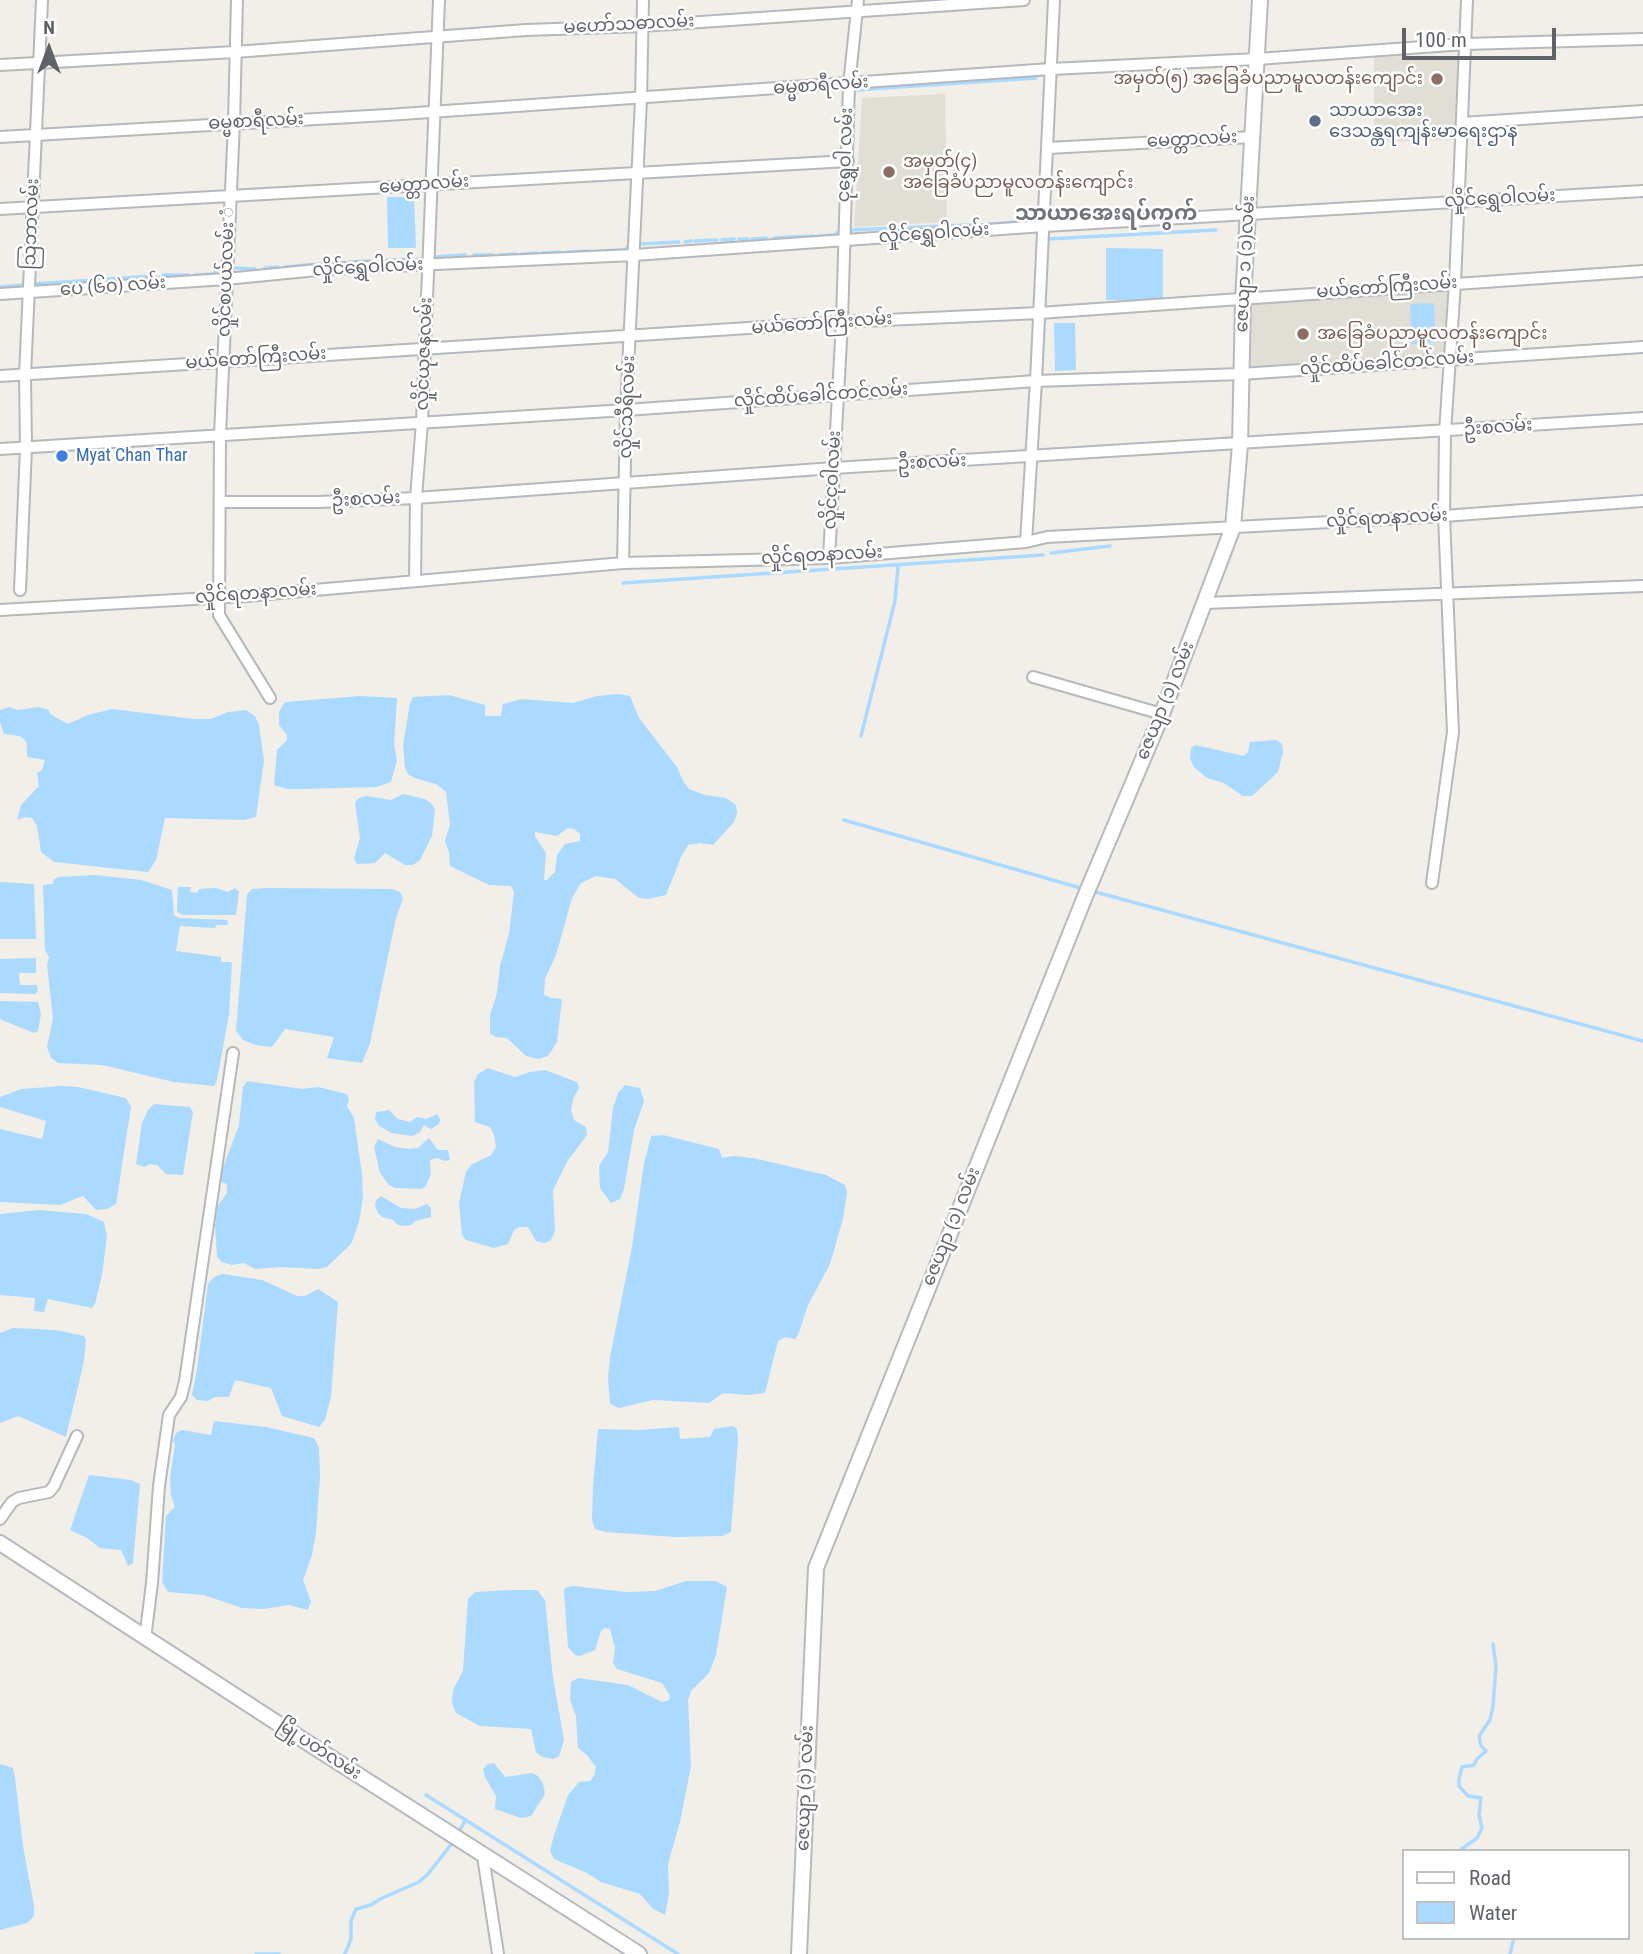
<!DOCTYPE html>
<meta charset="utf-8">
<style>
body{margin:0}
#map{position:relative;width:1643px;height:1954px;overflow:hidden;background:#f1efe8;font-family:"Roboto Condensed",sans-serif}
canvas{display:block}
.legend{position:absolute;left:1402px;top:1849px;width:228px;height:91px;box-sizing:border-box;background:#fff;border:2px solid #bfc1c3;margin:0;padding:9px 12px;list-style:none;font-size:21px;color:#5f6368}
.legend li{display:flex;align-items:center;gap:14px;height:35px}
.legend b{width:35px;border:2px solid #bfc1c3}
.north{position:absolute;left:14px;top:14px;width:70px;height:70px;-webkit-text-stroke:5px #fff;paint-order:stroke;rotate:0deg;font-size:19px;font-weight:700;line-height:28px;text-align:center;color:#5f6368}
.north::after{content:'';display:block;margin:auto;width:24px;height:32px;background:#5f6368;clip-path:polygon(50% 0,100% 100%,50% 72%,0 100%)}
.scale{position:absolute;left:1402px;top:28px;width:154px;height:32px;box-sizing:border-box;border:4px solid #5f6368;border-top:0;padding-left:9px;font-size:21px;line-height:24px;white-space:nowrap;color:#5f6368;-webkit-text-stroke:5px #fff;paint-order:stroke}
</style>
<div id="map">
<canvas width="1643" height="1954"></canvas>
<ul class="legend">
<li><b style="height:9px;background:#fff"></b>Road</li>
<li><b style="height:19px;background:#aadaff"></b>Water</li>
</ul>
<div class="north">N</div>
<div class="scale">100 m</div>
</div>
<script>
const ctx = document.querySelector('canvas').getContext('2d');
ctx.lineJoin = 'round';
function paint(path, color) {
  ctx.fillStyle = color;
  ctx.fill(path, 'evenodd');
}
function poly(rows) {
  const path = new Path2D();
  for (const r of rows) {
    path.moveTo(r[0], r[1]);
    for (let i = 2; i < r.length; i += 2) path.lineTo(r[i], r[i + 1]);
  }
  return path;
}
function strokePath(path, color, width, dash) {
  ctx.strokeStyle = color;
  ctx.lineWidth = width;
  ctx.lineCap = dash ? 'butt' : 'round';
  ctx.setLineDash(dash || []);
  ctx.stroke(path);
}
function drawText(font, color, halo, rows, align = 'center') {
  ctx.font = font + ' "Roboto Condensed","Noto Sans Myanmar",sans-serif';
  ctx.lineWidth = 5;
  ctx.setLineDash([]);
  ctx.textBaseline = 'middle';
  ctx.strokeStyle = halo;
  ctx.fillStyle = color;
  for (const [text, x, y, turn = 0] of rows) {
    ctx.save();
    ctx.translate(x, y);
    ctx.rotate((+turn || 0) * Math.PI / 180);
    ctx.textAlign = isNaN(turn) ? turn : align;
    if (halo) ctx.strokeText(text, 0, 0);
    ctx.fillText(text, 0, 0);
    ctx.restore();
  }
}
paint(poly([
 [1374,56,1458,57,1456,140,1374,142],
 [945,94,947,222,854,227,862,98],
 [1449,286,1448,358,1248,368,1251,302]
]), '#e1ded6');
paint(poly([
 [387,197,414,197,416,248,388,248],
 [1106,248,1163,249,1163,300,1106,300],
 [1434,303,1436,342,1412,344,1410,304],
 [1054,323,1075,323,1076,370,1055,371],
 [619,694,630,696,639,718,677,767,683,781,689,789,705,795,726,798,736,805,737,813,734,822,713,845,700,843,688,845,681,857,666,895,648,899,639,898,615,879,596,876,581,883,572,898,556,955,545,979,544,995,551,998,562,999,557,1042,548,1056,538,1059,526,1056,507,1038,496,1037,490,1034,490,1015,497,993,500,966,509,934,514,892,511,886,489,885,450,866,449,852,445,841,450,825,446,792,436,784,414,778,408,774,405,768,403,745,410,703,413,697,449,695,485,705,485,716,501,716,503,704,522,699,573,703,597,696],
 [568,828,574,829,580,834,580,841,565,844,557,855,555,872,547,880,544,880,546,853,535,836,535,832,557,836],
 [360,696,397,698,394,744,397,760,391,782,376,787,302,789,287,789,274,785,277,750,287,740,287,735,279,725,279,712,285,702],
 [9,707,18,710,38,707,49,710,50,714,68,724,88,715,112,709,194,719,211,719,228,712,246,710,255,716,259,725,264,760,256,817,244,820,165,818,156,860,148,872,54,862,41,852,37,826,32,818,26,817,17,820,21,805,39,786,37,773,42,770,45,760,27,757,27,744,24,739,19,736,4,734,0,722,0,710],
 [1276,740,1282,744,1283,752,1278,772,1252,796,1243,796,1224,783,1207,778,1194,767,1190,759,1191,748,1195,745,1244,756,1248,752,1250,742],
 [403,794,425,799,431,803,435,809,432,836,420,860,413,865,405,865,385,853,375,863,357,864,354,858,360,838,355,803,359,798,367,796,391,800],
 [95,875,141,880,172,890,174,915,179,918,227,920,228,925,216,925,215,928,180,926,176,951,221,957,221,962,232,962,229,1014,217,1080,214,1086,174,1082,102,1065,58,1063,51,1058,47,1047,53,1018,47,965,49,957,45,950,43,885,53,884,54,879,59,877],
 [0,882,34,884,36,939,0,939],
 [178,887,191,887,190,892,197,893,199,889,216,888,228,892,235,888,239,892,236,915,183,915,177,912],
 [268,888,393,889,401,893,403,899,396,918,370,1043,362,1063,327,1058,334,1037,285,1029,272,1047,255,1045,243,1040,236,1031,247,894,252,889],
 [36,958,36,973,19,973,20,985,37,985,38,991,35,994,0,993,0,959],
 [0,1001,38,1002,41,1014,38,1031,34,1033,2,1020,0,1018],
 [488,1068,515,1077,530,1072,545,1070,577,1082,579,1088,573,1099,571,1110,574,1120,586,1127,587,1135,568,1160,553,1190,555,1231,551,1240,545,1243,536,1241,528,1227,519,1227,514,1230,508,1244,494,1248,466,1240,462,1235,459,1203,466,1172,471,1165,491,1155,496,1147,494,1135,490,1127,475,1122,474,1082,478,1074],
 [247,1081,302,1089,318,1087,347,1094,349,1100,347,1106,354,1118,362,1174,363,1197,359,1222,351,1244,327,1267,319,1269,280,1267,255,1269,244,1263,232,1265,222,1262,217,1257,215,1227,217,1207,227,1193,227,1184,221,1182,221,1173,239,1125,243,1087],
 [625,1085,640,1088,644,1101,634,1130,624,1189,620,1199,611,1203,600,1188,599,1166,608,1152,613,1108,618,1093],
 [62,1086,78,1087,126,1098,131,1107,116,1204,107,1209,96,1210,83,1196,60,1205,0,1202,0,1129,42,1139,46,1121,0,1107,0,1097,21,1089],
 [154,1104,190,1107,193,1112,183,1175,166,1174,157,1165,150,1164,144,1167,136,1164,142,1123,148,1110],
 [389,1110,398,1119,410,1122,417,1117,426,1119,437,1114,440,1119,439,1124,431,1129,424,1125,419,1133,412,1136,391,1133,378,1125,375,1119,376,1112],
 [663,1135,719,1149,722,1158,733,1156,753,1158,826,1175,845,1185,847,1193,843,1219,830,1264,808,1305,798,1335,795,1339,785,1337,778,1341,765,1393,748,1395,723,1393,709,1403,653,1400,619,1408,610,1404,608,1378,610,1357,632,1247,644,1163,651,1136],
 [429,1138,438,1150,448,1150,450,1160,445,1161,437,1158,430,1160,431,1174,426,1186,422,1189,395,1188,389,1185,380,1173,374,1147,378,1139,395,1147,409,1149,418,1148],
 [381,1196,401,1208,415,1209,427,1204,431,1208,431,1217,415,1221,411,1225,405,1226,398,1225,393,1220,382,1217,378,1213,375,1206,376,1200],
 [39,1210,86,1214,104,1222,107,1236,102,1275,95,1304,92,1308,48,1299,44,1312,34,1311,35,1298,0,1295,0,1214],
 [223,1274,262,1280,297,1296,305,1296,318,1289,338,1302,331,1397,325,1420,319,1427,282,1416,271,1388,235,1380,229,1397,215,1397,208,1401,197,1400,192,1395,197,1369,208,1284,214,1277],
 [13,1328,55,1330,84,1336,86,1340,84,1361,66,1437,18,1416,0,1423,0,1333],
 [214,1421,266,1427,314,1438,319,1448,320,1476,316,1533,312,1555,303,1580,311,1602,308,1610,289,1605,264,1609,242,1608,204,1595,168,1592,162,1582,166,1516,175,1507,171,1496,170,1478,175,1444,173,1441,176,1433,182,1430,211,1435],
 [733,1426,737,1429,738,1440,731,1532,722,1536,676,1537,605,1532,595,1529,592,1520,593,1486,598,1429,638,1430,679,1427,680,1439,710,1437,714,1429],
 [89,1475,131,1480,140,1484,133,1563,128,1566,121,1550,100,1548,87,1538,70,1530],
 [686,1581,716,1581,727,1587,716,1655,709,1673,691,1691,688,1700,691,1766,680,1822,668,1864,669,1893,665,1915,652,1908,640,1894,601,1882,587,1873,554,1859,550,1851,554,1835,568,1795,579,1782,590,1781,594,1776,596,1767,587,1755,578,1748,576,1716,570,1700,571,1682,578,1678,628,1685,662,1702,669,1700,670,1696,662,1683,617,1669,613,1663,615,1648,610,1629,605,1628,601,1631,595,1650,580,1656,575,1655,568,1647,564,1592,565,1588,573,1586,626,1592,655,1591],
 [512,1590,537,1590,545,1600,553,1678,564,1740,559,1756,553,1759,542,1757,536,1752,531,1729,480,1726,456,1713,452,1703,453,1690,463,1671,468,1599,475,1592],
 [494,1763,505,1777,532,1773,538,1776,543,1783,545,1794,531,1816,521,1818,495,1809,496,1796,485,1777,483,1769,488,1764],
 [0,1764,13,1768,15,1777,23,1846,34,1906,34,1916,27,1923,0,1930]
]), '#aadaff');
strokePath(poly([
 [854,95,854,90,1036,78],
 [1057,220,1077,219],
 [980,225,1040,220],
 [848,228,848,230,970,225],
 [819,236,835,235,840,230],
 [774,238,813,236],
 [739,239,748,239],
 [752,239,766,238],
 [1048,239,1216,230],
 [722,240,734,239],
 [695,241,717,240],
 [685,242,691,241],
 [640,244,679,242],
 [598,251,625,250,630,244],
 [568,252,590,251],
 [542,253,559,252],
 [522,254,536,253],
 [474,255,493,255],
 [500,255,516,254],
 [434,257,465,255],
 [377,261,414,259],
 [349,262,371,261],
 [326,263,341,262],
 [285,267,318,264],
 [233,268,255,269],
 [265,268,278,267],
 [163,275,188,275],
 [195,275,213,274,220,268],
 [34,284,156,276],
 [0,287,22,285],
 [1051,553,1110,546],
 [623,583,1043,555],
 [861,736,895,601,898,566],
 [844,820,1084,889],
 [1092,891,1643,1041],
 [426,1795,678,1954],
 [457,1835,465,1821],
 [1459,1851,1477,1838,1482,1828,1479,1815,1481,1798,1468,1796,1459,1786,1459,1779,1462,1767,1474,1765,1477,1759,1486,1751,1481,1746,1479,1736,1490,1720,1493,1706,1496,1666,1493,1644],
 [256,1954,279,1954],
 [345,1954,351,1939,351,1921,356,1909,371,1905,380,1899,419,1882,428,1874,453,1842],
 [1510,1954,1514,1938]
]), '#aadaff', 3.5);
const street = poly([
 [237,0,234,123,220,435,219,615,270,698],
 [0,65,235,52,526,30,642,26,1024,0],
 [1462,123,1643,111],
 [0,137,387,115,1051,69,1257,59,1465,44,1643,39],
 [1048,148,1253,137],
 [0,209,848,161],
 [0,294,226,279,327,269,634,255,1044,226,1643,191],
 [0,376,842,322,1039,313,1643,271],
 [0,449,626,410,1036,381,1241,374,1643,347],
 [221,502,318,502,416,498,834,468,1643,418],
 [1026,542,1036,381,1054,0],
 [829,558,842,322,849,85,858,0],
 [623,563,626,410,641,99,643,0],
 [415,581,416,498,422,422,439,0],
 [20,590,26,448,25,375,42,0],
 [1205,603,1643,586],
 [0,610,246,596,623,563,829,558,1026,542,1047,537,1444,516,1643,501],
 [1033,677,1162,714],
 [1432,883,1453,732,1444,516,1445,432,1455,283,1467,0],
 [0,1519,12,1502,19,1498,49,1492,54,1486,77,1436],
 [145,1639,152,1583,159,1486,169,1415,181,1397,185,1381,233,1053],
 [483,1856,498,1954]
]);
const secondary = poly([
 [0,1543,308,1743,639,1954],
 [799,1954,816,1568,1086,894,1162,714,1233,527,1240,445,1243,300,1260,0]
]);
strokePath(street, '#b5b8bc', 14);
strokePath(secondary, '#b6babf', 18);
strokePath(street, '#fff', 10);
strokePath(secondary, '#fff', 14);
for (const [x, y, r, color] of [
 [1437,79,7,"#8d6e63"],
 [1315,121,7,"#5c6f8a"],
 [889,172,7,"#8d6e63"],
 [1303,334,7,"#8d6e63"],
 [62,456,7,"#3f7fe0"]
]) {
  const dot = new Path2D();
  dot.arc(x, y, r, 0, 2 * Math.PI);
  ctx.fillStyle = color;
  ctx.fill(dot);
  strokePath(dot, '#fff', 2.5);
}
drawText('18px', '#5f6368', '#fff', [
 ["မဟော်သဓာလမ်း",629,25,-3],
 ["ဓမ္မစာရီလမ်း",821,86,-4],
 ["ဓမ္မစာရီလမ်း",256,122,-3],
 ["မေတ္တာလမ်း",1192,140,-3],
 ["ငုရွှေဝါ လမ်း",846,155,-88],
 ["မေတ္တာလမ်း",424,185,-4],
 ["လှိုင်ရွှေဝါလမ်း",1500,199,-3],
 ["သြဘာလမ်း",32,224,-88],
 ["လှိုင်ရွှေဝါလမ်း",934,234,-4],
 ["ဇေယျာ ၁ (၁)လမ်း",1246,264,-87],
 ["လှိုင်ရွှေဝါလမ်း",368,268,-3],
 ["လှိုင်စပယ်လမ်း ံ",227,272,-88],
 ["ပေ (၆၀) လမ်း",113,287,-4],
 ["မယ်တော်ကြီးလမ်း",1387,288,-4],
 ["မယ်တော်ကြီးလမ်း",822,324,-4],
 ["လှိုင်ယုဇနလမ်း",425,354,-88],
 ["မယ်တော်ကြီးလမ်း",256,359,-4],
 ["လှိုင်ထိပ်ခေါင်တင်လမ်း",1387,364,-4],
 ["လှိုင်ထိပ်ခေါင်တင်လမ်း",821,396,-4],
 ["လှိုင်သီရိလမ်း",628,407,-88],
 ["ဦးစလမ်း",1498,428,-4],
 ["ဦးစလမ်း",932,463,-3],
 ["လှိုင်ငုဝါလမ်း",833,480,-87],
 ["ဦးစလမ်း",366,500,-3],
 ["လှိုင်ရတနာလမ်း",1387,519,-3],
 ["လှိုင်ရတနာလမ်း",822,556,-3],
 ["လှိုင်ရတနာလမ်း",256,594,-4],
 ["ဇေယျာ (၁) လမ်း",1166,701,-68],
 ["ဇေယျာ (၁) လမ်း",952,1227,-68],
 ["မြို့ပတ်လမ်း",319,1750,33],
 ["ဇေယျာ (၁) လမ်း",806,1788,-88]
]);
drawText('18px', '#785e54', '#fff', [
 ["အမှတ်(၅) အခြေခံပညာမူလတန်းကျောင်း",1423,79,"right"],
 ["အမှတ်(၄)",903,162],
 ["အခြေခံပညာမူလတန်းကျောင်း",903,183],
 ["အခြေခံပညာမူလတန်းကျောင်း",1317,334]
], 'left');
drawText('18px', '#4e5e75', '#fff', [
 ["သာယာအေး",1329,111],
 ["ဒေသန္တရကျန်းမာရေးဌာန",1329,132]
], 'left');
drawText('18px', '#366cbe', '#fff', [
 ["Myat Chan Thar",76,456]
], 'left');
drawText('bold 21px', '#70757a', '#fff', [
 ["သာယာအေးရပ်ကွက်",1106,215]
]);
</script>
